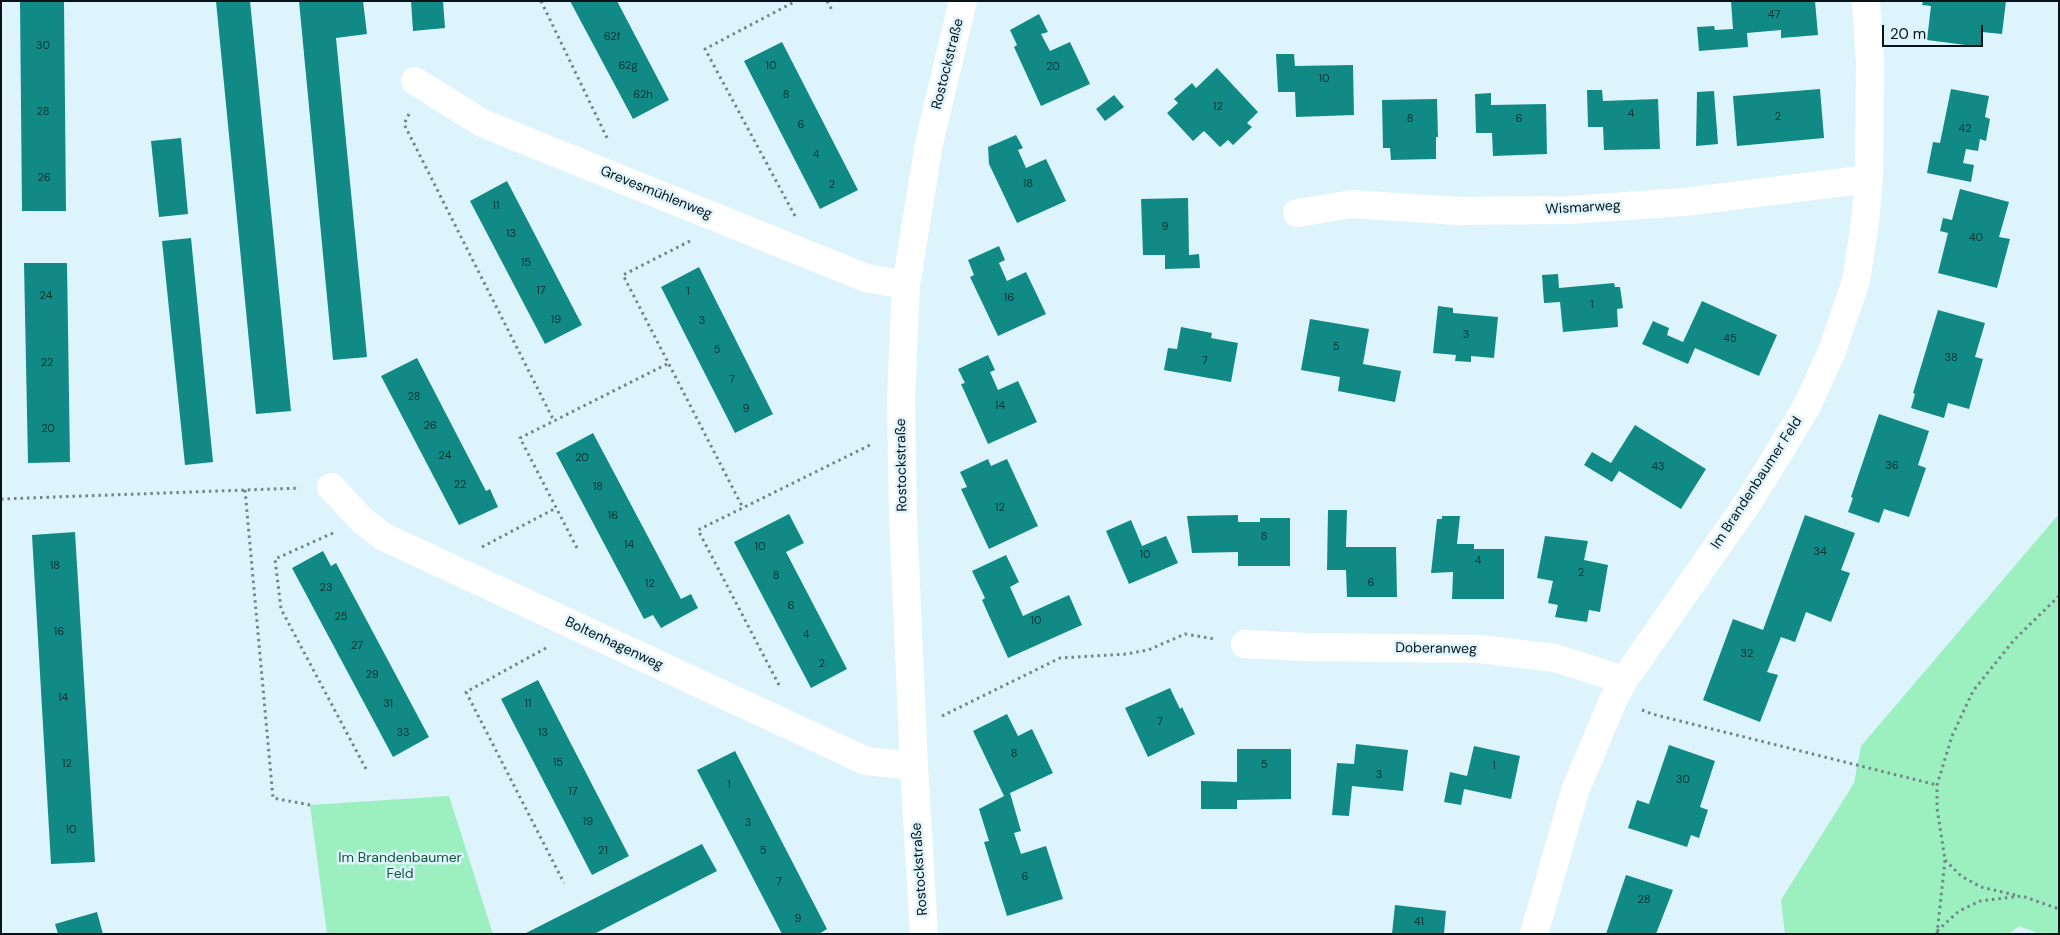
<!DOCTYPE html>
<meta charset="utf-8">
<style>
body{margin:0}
#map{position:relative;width:2060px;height:935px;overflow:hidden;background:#def4fd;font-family:"DM Sans",sans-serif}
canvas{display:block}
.frame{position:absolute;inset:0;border:2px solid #061318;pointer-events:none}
.scale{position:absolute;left:1882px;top:25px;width:101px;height:22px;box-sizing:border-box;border:2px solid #061318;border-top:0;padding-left:6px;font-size:15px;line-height:18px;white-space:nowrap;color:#061318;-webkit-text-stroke:4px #def4fd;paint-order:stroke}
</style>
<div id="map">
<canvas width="2060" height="935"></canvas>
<div class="frame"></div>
<div class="scale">20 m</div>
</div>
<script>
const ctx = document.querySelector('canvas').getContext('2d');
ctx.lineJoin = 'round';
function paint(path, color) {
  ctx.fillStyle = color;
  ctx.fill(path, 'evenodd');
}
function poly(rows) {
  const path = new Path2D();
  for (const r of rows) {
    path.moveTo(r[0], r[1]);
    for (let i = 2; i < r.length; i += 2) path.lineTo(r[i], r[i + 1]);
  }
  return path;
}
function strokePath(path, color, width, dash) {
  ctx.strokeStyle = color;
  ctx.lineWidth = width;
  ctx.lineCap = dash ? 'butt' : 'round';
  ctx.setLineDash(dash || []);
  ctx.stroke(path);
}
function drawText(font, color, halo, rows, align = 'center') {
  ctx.font = font + ' "DM Sans",sans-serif';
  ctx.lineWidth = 5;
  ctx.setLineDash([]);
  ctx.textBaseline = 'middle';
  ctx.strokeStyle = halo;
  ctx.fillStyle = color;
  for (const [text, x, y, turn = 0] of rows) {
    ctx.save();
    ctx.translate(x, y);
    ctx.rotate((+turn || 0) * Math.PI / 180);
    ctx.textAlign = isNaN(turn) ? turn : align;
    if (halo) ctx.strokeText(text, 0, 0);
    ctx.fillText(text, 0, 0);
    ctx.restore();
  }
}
paint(poly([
 [2059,514,2059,934,2040,934,2019,926,2009,934,1785,934,1781,900,1854,783,1861,746],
 [449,796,493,934,327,934,310,805]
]), '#9cefbf');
paint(poly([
 [20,1,64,1,66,211,22,211],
 [216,1,250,1,291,411,256,414],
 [299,1,363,1,367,34,336,38,367,357,333,360],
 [411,1,443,1,445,28,413,31],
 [570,1,617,1,669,100,633,119],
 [1731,1,1815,1,1818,35,1781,38,1781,30,1747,33,1748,47,1699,51,1697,27,1714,26,1715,30,1733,29],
 [1923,1,2006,1,2002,34,1982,32,1981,47,1927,40,1931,6,1922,5],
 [1039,14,1048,32,1041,34,1050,51,1070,42,1090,84,1041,106,1014,47,1017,45,1010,30],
 [782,42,858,190,820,209,744,61],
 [1276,54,1294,54,1295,66,1353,65,1354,115,1296,117,1295,92,1278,92],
 [1217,68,1258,112,1247,123,1252,127,1233,145,1228,140,1220,147,1204,131,1193,141,1167,113,1178,103,1174,99,1192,83,1196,88],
 [1820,89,1824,138,1737,146,1733,96],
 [1951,89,1989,96,1985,117,1990,119,1986,141,1980,139,1978,151,1966,149,1963,163,1974,165,1971,182,1927,173,1933,142,1940,143],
 [1587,90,1602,90,1603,101,1658,99,1660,149,1604,150,1603,127,1588,127],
 [1714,91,1718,144,1696,146,1697,92],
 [1491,93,1491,105,1546,104,1547,154,1493,156,1492,133,1476,133,1475,94],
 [1114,95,1124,107,1105,121,1096,109],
 [1435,99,1437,99,1438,137,1436,137,1436,159,1391,160,1390,148,1383,148,1382,100],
 [1016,135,1023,148,1018,150,1026,168,1046,159,1066,201,1017,223,989,164,988,147],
 [181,138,188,214,159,217,151,141],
 [507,181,582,325,545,344,470,201],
 [1960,189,2009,202,1999,237,2010,239,1997,288,1938,273,1948,233,1940,231,1943,218,1952,220],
 [1188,198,1189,255,1199,254,1200,268,1165,269,1165,255,1143,255,1141,199],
 [191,238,213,462,185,465,162,241],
 [999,246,1005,260,999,263,1007,281,1026,272,1046,314,998,336,970,277,974,275,968,260],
 [24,263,67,263,70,462,28,463],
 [699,267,773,414,735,433,661,287],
 [1558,274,1559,288,1614,283,1615,287,1620,287,1623,308,1617,309,1618,327,1563,332,1560,302,1544,303,1542,275],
 [1702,301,1777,335,1759,376,1695,348,1688,364,1642,344,1653,321,1669,328,1667,335,1683,342],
 [1438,306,1453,308,1453,313,1498,317,1494,358,1471,356,1471,362,1455,361,1456,355,1433,353],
 [1938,310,1985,323,1975,357,1983,359,1969,409,1948,403,1944,418,1911,408,1915,394,1913,393],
 [1310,319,1369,329,1363,364,1401,371,1395,402,1338,391,1340,377,1301,370],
 [1181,327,1212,333,1211,338,1238,343,1231,382,1164,370,1168,348,1177,349],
 [988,355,995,370,990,372,998,390,1018,381,1037,422,988,444,961,384,965,383,958,369],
 [417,358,486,491,490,489,498,507,459,525,381,376],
 [1879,414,1929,431,1918,465,1926,468,1909,517,1884,509,1879,523,1848,512,1853,498,1851,497],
 [1635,425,1706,469,1681,509,1619,471,1612,482,1584,465,1592,452,1611,463],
 [593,433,681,599,691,594,698,608,661,628,653,615,644,619,556,453],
 [988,459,991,466,1007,459,1038,526,989,549,961,489,967,487,960,472],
 [1328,510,1347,510,1346,547,1396,547,1397,597,1347,597,1346,570,1327,570],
 [789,514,804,543,786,552,847,669,811,688,734,542],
 [1238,515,1238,522,1260,522,1260,518,1290,518,1290,566,1238,566,1238,552,1192,553,1187,516],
 [1805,515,1855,533,1841,570,1850,573,1831,622,1806,612,1795,642,1781,637,1767,672,1778,675,1760,722,1703,700,1733,619,1763,630],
 [1442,516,1460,516,1457,544,1474,544,1474,549,1504,549,1504,599,1452,599,1453,572,1431,573,1437,519,1442,519],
 [1131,520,1142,546,1166,536,1178,563,1129,584,1106,531],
 [75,532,95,862,51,864,32,535],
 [1545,536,1588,541,1584,560,1608,565,1600,612,1589,610,1587,622,1555,617,1558,605,1548,603,1553,581,1537,578],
 [323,551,331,566,336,563,429,737,393,757,292,568],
 [1006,555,1019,582,1010,587,1023,616,1069,595,1082,625,1008,658,982,600,985,598,972,571],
 [538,680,629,856,592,875,501,699],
 [1170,688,1180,709,1182,707,1195,734,1148,757,1125,708],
 [1007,714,1018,736,1032,729,1053,773,1010,793,1021,831,1014,833,1021,854,1046,846,1063,899,1007,916,984,842,989,841,979,809,1004,796,973,731],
 [1356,744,1408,750,1403,791,1352,786,1349,816,1332,815,1337,763,1354,764],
 [1669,745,1715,761,1700,807,1708,810,1699,838,1691,835,1687,847,1628,828,1637,800,1649,804],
 [1474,746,1520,756,1511,799,1464,789,1461,805,1444,802,1450,772,1467,776],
 [1237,749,1291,749,1291,799,1237,800,1237,809,1201,809,1201,781,1237,782],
 [735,751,827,929,819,934,782,934,697,770],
 [702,844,717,871,594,934,524,934],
 [1626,875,1673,890,1656,934,1606,934],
 [1395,905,1446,911,1444,934,1392,934],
 [97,912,103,934,58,934,55,924]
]), '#118a86');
strokePath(poly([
 [541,1,608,140],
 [827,1,833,12],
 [409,114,404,124,554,421],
 [795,216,705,49,796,1],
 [690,241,623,275,743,508],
 [245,490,273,798,310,805],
 [1,499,300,488],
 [333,533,275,559,281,609,366,769],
 [482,547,556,508],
 [577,548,520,438,669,363],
 [546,648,466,692,564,883],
 [779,685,698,530,872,444],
 [1642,710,1652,714,1937,785],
 [942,716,1060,658,1126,654,1148,650,1185,634,1215,639],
 [1945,860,1961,876,1981,887,2019,896],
 [1937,931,1959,911,1980,901,2022,896,2059,909],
 [1937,934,1945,860,1937,808,1937,785,1952,736,1973,691,2014,640,2059,596]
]), '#73848b', 3, [2.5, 4]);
strokePath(poly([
 [415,81,482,123,866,278,906,285],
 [1297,213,1352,204,1457,211,1569,210,1684,202,1869,179],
 [331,487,362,520,384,537,866,761,914,766],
 [1245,644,1305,647,1479,649,1555,658,1624,680],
 [924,934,914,766,903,517,901,398,906,285,929,143,963,1],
 [1534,934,1575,791,1614,698,1624,680,1751,498,1806,408,1832,351,1856,281,1865,222,1869,179,1870,62,1866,1]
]), '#fff', 28);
drawText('11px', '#093134', null, [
 ["47",1774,15],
 ["62f",612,37],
 ["30",43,46],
 ["62g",628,66],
 ["10",771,66],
 ["20",1053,67],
 ["10",1324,79],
 ["62h",643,95],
 ["8",786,95],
 ["12",1218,107],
 ["28",43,112],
 ["4",1631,114],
 ["2",1778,117],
 ["8",1410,119],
 ["6",1519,119],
 ["6",801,125],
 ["42",1965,129],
 ["4",816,155],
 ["26",44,178],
 ["18",1028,184],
 ["2",832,185],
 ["11",496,206],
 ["9",1165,227],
 ["13",511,234],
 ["40",1976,238],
 ["15",526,263],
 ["17",541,291],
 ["1",688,292],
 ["24",46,296],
 ["16",1009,298],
 ["1",1592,305],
 ["19",556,320],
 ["3",702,321],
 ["3",1466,335],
 ["45",1730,339],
 ["5",1336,347],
 ["5",717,350],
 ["38",1951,358],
 ["7",1205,361],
 ["22",47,363],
 ["7",732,380],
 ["28",414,397],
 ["14",1000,406],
 ["9",746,409],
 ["26",430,426],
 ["20",48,429],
 ["24",445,456],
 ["20",582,458],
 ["36",1892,466],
 ["43",1658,467],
 ["22",460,485],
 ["18",598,487],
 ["12",1000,508],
 ["16",613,516],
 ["8",1264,537],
 ["14",629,545],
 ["10",760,547],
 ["34",1820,552],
 ["10",1145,555],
 ["4",1478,561],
 ["18",55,566],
 ["2",1581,573],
 ["8",776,576],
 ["6",1371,583],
 ["12",650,584],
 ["23",326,588],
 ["6",791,606],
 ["25",341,617],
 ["10",1036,621],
 ["16",59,632],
 ["4",806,635],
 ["27",357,646],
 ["32",1747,654],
 ["2",822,664],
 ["29",372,675],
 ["14",63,698],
 ["31",388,704],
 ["11",528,704],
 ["7",1160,722],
 ["33",403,733],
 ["13",543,733],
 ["8",1014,754],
 ["15",558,763],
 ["12",67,764],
 ["5",1264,765],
 ["1",1494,766],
 ["3",1379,775],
 ["30",1683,780],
 ["1",729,785],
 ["17",573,792],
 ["19",588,822],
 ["3",748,823],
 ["10",71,830],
 ["21",603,851],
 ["5",763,851],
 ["6",1025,877],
 ["7",779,882],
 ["28",1644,900],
 ["9",798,919],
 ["41",1419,922]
]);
drawText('14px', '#061318', '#def4fd', [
 ["Rostockstraße",948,64,-76],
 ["Grevesmühlenweg",656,193,22],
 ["Wismarweg",1583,208,-3],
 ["Rostockstraße",902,465,-91],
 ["Im Brandenbaumer Feld",1757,483,-57],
 ["Boltenhagenweg",614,644,25],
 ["Doberanweg",1436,649,1],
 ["Rostockstraße",920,869,-94]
]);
drawText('14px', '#0d5837', '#def4fd', [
 ["Im Brandenbaumer",400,858],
 ["Feld",400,874]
]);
</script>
